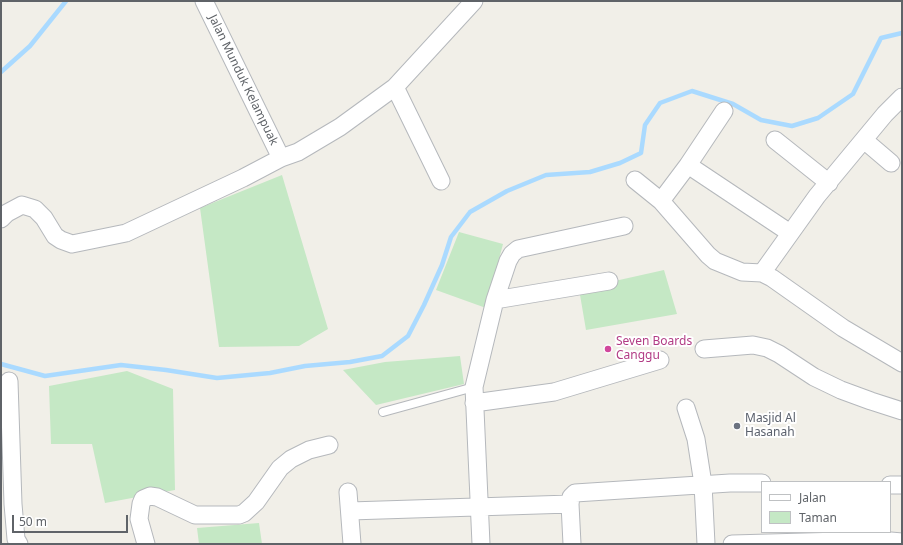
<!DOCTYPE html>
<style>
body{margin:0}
#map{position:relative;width:903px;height:545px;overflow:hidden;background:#f1efe8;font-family:"Noto Sans",sans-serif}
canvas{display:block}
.frame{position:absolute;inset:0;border:2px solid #5f6368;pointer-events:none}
.legend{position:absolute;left:761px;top:481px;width:130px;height:52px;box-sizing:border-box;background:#fff;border:1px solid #bfc1c3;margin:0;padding:5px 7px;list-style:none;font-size:12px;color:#5f6368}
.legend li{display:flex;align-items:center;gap:8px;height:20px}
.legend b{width:20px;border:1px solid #bfc1c3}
.scale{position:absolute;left:12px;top:515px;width:116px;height:18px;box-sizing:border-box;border:2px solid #5f6368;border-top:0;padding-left:5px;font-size:12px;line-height:14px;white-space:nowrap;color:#5f6368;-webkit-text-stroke:3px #fff;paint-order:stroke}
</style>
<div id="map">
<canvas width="903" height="545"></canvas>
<div class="frame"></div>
<ul class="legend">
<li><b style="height:5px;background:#fff"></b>Jalan</li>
<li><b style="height:11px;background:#c5e8c5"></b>Taman</li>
</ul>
<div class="scale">50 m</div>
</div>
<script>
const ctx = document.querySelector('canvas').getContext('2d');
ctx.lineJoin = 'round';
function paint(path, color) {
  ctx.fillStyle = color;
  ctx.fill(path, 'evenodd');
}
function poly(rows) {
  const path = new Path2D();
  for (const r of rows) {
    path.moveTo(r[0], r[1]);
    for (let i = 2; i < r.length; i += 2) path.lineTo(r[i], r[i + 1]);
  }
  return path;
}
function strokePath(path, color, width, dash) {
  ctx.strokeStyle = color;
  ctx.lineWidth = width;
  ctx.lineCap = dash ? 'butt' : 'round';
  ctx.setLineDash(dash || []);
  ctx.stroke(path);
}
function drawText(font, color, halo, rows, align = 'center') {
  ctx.font = font + ' "Noto Sans",sans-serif';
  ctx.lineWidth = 4;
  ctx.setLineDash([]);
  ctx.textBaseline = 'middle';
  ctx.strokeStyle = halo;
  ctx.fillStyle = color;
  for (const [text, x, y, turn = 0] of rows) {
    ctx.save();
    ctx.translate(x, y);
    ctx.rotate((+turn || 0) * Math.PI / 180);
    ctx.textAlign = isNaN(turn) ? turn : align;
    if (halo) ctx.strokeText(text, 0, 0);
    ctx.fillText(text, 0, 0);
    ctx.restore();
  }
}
paint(poly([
 [282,175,328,329,299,346,219,347,200,208],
 [459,232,503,244,486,308,436,290],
 [664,270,677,314,586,330,579,289],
 [460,356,464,384,376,405,343,370,385,362],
 [127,371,173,389,175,490,105,503,92,444,51,444,49,386],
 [259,523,262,544,199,544,197,528]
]), '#c5e8c5');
strokePath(poly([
 [1,72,30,46,66,1],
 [1,364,45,376,121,365,166,370,217,378,270,373,305,366,350,362,382,356,408,336,424,305,442,265,451,237,470,212,507,191,546,175,590,172,620,163,641,153,645,125,660,103,692,91,733,104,761,120,792,126,818,118,853,94,881,38,902,33]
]), '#aadaff', 4.5);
const lane = poly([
 [383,412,474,387]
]);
const street = poly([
 [204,1,281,158],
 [395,87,441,181],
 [775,140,829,183],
 [864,140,891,163],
 [688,165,790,233],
 [635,180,661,201,708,255,715,261,742,272,762,273,772,278,843,328,902,363],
 [661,201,688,165,724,111],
 [1,219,7,213,22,205,35,209,44,218,55,236,61,240,72,244,126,233,243,178,281,158,298,152,340,127,395,87,474,1],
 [762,273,817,196,885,114,902,97],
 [495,300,609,281],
 [704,349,753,345,767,348,779,354,814,377,841,390,871,401,902,411],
 [9,381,13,504,16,539,19,544],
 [474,403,554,392,660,360],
 [686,408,696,439,703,484,706,544],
 [890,485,902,485],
 [348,492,352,544],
 [350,511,570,504],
 [146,544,139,519,141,504,143,499,150,496,157,497,195,515,239,515,244,513,256,502,280,468,291,459,309,450,329,445],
 [481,544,474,387,495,300,508,261,512,254,518,249,624,226],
 [572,544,570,504,571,497,575,493,730,483,762,483],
 [732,544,879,540,902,542]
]);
strokePath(lane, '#b5b8bc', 10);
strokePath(street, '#b5b8bc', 19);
strokePath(lane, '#fff', 8);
strokePath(street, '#fff', 17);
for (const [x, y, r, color] of [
 [608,349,4,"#d1479c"],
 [737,426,4,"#6b7280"]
]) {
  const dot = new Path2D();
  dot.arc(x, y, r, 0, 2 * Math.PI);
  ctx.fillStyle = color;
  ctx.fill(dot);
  strokePath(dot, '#fff', 1.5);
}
drawText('12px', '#5f6368', '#fff', [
 ["Jalan Munduk Kelampuak",243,80,64]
]);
drawText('12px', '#b23c85', '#fff', [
 ["Seven Boards",616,342],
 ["Canggu",616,356]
], 'left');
drawText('12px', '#5b616d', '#fff', [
 ["Masjid Al",745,419],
 ["Hasanah",745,433]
], 'left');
</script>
